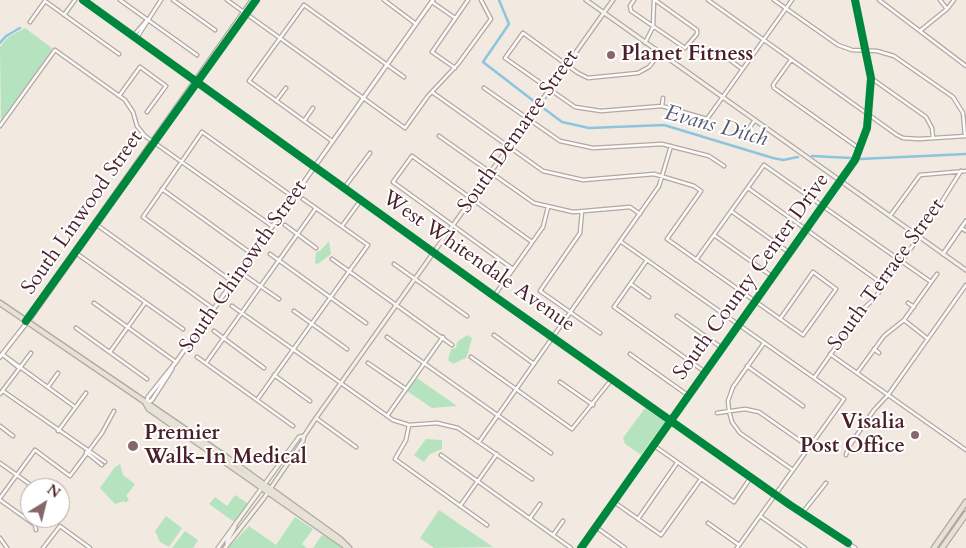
<!DOCTYPE html>
<style>
body{margin:0}
#map{position:relative;width:966px;height:548px;overflow:hidden;background:#f2eae1;font-family:Cardo,serif}
canvas{display:block}
.north{position:absolute;left:20px;top:478px;width:50px;height:50px;box-sizing:border-box;background:#fff;border:1px solid #b7a5aa;border-radius:50%;rotate:36deg;font-size:14px;font-weight:700;line-height:20px;text-align:center;color:#4a1f2b}
.north::after{content:'';display:block;margin:auto;width:18px;height:22px;background:#85666b;clip-path:polygon(50% 0,100% 100%,50% 72%,0 100%)}
</style>
<div id="map">
<canvas width="966" height="548"></canvas>
<div class="north">N</div>
</div>
<script>
const ctx = document.querySelector('canvas').getContext('2d');
ctx.lineJoin = 'round';
function paint(path, color) {
  ctx.fillStyle = color;
  ctx.fill(path, 'evenodd');
}
function poly(rows) {
  const path = new Path2D();
  for (const r of rows) {
    path.moveTo(r[0], r[1]);
    for (let i = 2; i < r.length; i += 2) path.lineTo(r[i], r[i + 1]);
  }
  return path;
}
function strokePath(path, color, width, dash) {
  ctx.strokeStyle = color;
  ctx.lineWidth = width;
  ctx.lineCap = dash ? 'butt' : 'round';
  ctx.setLineDash(dash || []);
  ctx.stroke(path);
}
function drawText(font, color, halo, rows, align = 'center') {
  ctx.font = font + ' Cardo,serif';
  ctx.lineWidth = 4;
  ctx.setLineDash([]);
  ctx.textBaseline = 'middle';
  ctx.strokeStyle = halo;
  ctx.fillStyle = color;
  for (const [text, x, y, turn = 0] of rows) {
    ctx.save();
    ctx.translate(x, y);
    ctx.rotate((+turn || 0) * Math.PI / 180);
    ctx.textAlign = isNaN(turn) ? turn : align;
    if (halo) ctx.strokeText(text, 0, 0);
    ctx.fillText(text, 0, 0);
    ctx.restore();
  }
}
paint(poly([
 [25,28,52,48,50,54,1,122,0,47,8,37],
 [329,241,331,254,318,264,315,263,316,252,320,251],
 [467,335,472,338,468,353,466,358,453,364,448,360,451,349,456,348,457,342],
 [417,378,457,406,432,408,407,391],
 [645,408,665,422,641,455,625,444,623,438],
 [426,439,442,440,442,449,430,454,424,462,414,455],
 [120,464,123,475,135,484,126,496,129,499,126,503,124,501,115,504,100,488,115,467],
 [235,495,249,504,234,522,209,504,215,497,227,506],
 [439,510,493,547,434,548,420,538],
 [166,516,182,528,169,547,160,542,155,531],
 [295,517,313,529,302,544,307,548,228,548,249,526,276,545],
 [185,531,198,540,193,548,172,548],
 [322,535,329,539,342,548,313,548]
]), '#b5e3bf');
strokePath(poly([
 [499,0,509,24,483,62,535,102],
 [0,43,6,36,20,28],
 [542,107,562,122,589,128,664,125,773,158,783,160,798,157],
 [812,156,851,158],
 [860,159,966,154]
]), '#8dc4de', 2.5);
const minor = poly([
 [120,0,197,55],
 [173,0,215,30],
 [227,0,405,128,428,96,458,64,491,19,481,0],
 [384,0,416,24],
 [634,0,630,6,631,11,685,48,697,34,697,30,655,0],
 [708,0,897,135,903,138,919,139,966,136],
 [774,0,838,45,852,50,877,51,894,56,953,97,963,113,965,136],
 [879,0,966,66],
 [940,0,947,9],
 [432,2,455,18],
 [64,15,75,0],
 [30,22,45,1,119,54],
 [921,30,947,9,954,0],
 [133,36,147,20],
 [136,39,161,0],
 [645,43,653,27,654,0],
 [660,53,649,67,638,73,588,78,578,73,523,33,505,58,575,107,601,111,662,106,707,119,792,0],
 [722,54,742,69],
 [791,60,773,85,774,88,860,149],
 [455,68,432,52,468,0],
 [871,78,926,117,932,128,933,138],
 [484,88,560,141,593,148,662,144,709,156,724,166],
 [432,92,543,171,583,180,654,174,694,186,701,191,667,239,803,335,836,289,813,272,780,319],
 [119,96,140,67,166,86,147,112],
 [276,101,286,88],
 [662,106,663,98],
 [304,121,313,108],
 [0,126,55,50,125,100,133,112,137,126,145,136,272,226],
 [747,131,755,120],
 [439,136,534,203,573,212,630,207,640,214],
 [332,141,249,81,304,5,404,77],
 [344,188,370,153],
 [748,188,884,285],
 [162,189,252,254],
 [582,211,580,233,540,291,600,333],
 [731,211,790,253],
 [890,216,920,175,966,171],
 [97,225,214,309],
 [285,225,316,248],
 [342,226,361,200],
 [961,228,966,231],
 [714,235,773,277],
 [620,241,844,399,737,548],
 [76,253,183,329],
 [270,254,366,323],
 [332,259,452,345],
 [647,260,614,307,705,372],
 [696,260,764,165,931,282],
 [394,264,467,316],
 [513,269,393,182,412,156,532,242],
 [240,272,279,299],
 [233,282,143,217,180,164,202,132,293,197],
 [631,284,649,297],
 [494,296,543,227,548,207],
 [94,303,176,362],
 [908,303,914,307],
 [232,306,393,420,409,425,437,423,458,428,532,479],
 [294,311,347,349],
 [677,316,722,348],
 [904,320,928,339],
 [76,328,147,379],
 [214,331,264,368],
 [494,335,534,364],
 [387,337,551,453],
 [764,343,733,387,728,401,729,411,732,422,740,433,793,470],
 [874,349,879,353],
 [110,352,145,303],
 [2,354,75,407],
 [630,354,689,396],
 [830,354,966,450],
 [3,355,18,367],
 [197,357,293,426],
 [471,357,572,429,612,379],
 [206,363,316,208],
 [368,363,406,389],
 [747,366,803,406],
 [857,373,884,336,904,320,937,274],
 [274,375,310,401],
 [814,378,861,311,874,299,922,233,961,171],
 [560,382,593,405],
 [48,387,58,373],
 [3,391,105,462],
 [0,394,31,353],
 [257,400,368,245,303,199],
 [717,413,745,409,759,412,809,447],
 [387,416,443,337],
 [316,418,356,447],
 [409,425,406,440,395,459,487,525],
 [0,426,13,436],
 [58,431,86,393],
 [479,442,659,186,671,146],
 [653,445,734,502,751,477],
 [86,452,102,465],
 [441,455,571,548],
 [846,455,848,448,874,410,888,395,966,285],
 [0,463,35,488],
 [0,498,35,450,70,476,102,433,114,411],
 [0,500,35,525,36,530],
 [614,502,661,535,701,479],
 [460,506,497,454],
 [803,512,826,483],
 [760,516,805,548],
 [530,518,540,504],
 [638,519,677,463],
 [708,523,739,545],
 [596,527,625,548],
 [553,535,563,521],
 [0,538,7,548],
 [43,548,60,526,90,548]
]);
const tertiary = poly([
 [83,0,494,296,790,505,855,548],
 [943,254,966,221],
 [27,318,252,0],
 [0,357,32,316,256,0],
 [146,404,148,397,176,362,433,0],
 [146,404,152,400,172,369],
 [581,548,855,160,867,128,871,78,855,0]
]);
const secondary = poly([
 [586,0,966,270],
 [227,545,227,541,235,527],
 [218,548,299,437,304,436],
 [225,548,264,498,303,441,304,436,316,418,613,0]
]);
const primary = poly([
 [0,303,229,459,340,539,349,548],
 [146,404,149,409,348,548],
 [934,548,966,502],
 [942,548,966,514]
]);
strokePath(minor, '#b1a7a3', 5);
strokePath(tertiary, '#b1a7a3', 5.5);
strokePath(secondary, '#b1a7a3', 5.5);
strokePath(primary, '#b1a7a3', 7);
strokePath(minor, '#fdfcfa', 2.5);
strokePath(tertiary, '#fdfcfa', 3);
strokePath(secondary, '#f4f2eb', 3);
strokePath(primary, '#e7e2d6', 4.5);
strokePath(poly([
 [83,0,494,296,790,505,848,543],
 [26,321,256,0],
 [581,548,855,160,867,128,871,78,855,0]
]), '#00873e', 8);
for (const [x, y, r, color] of [
 [611,55,5,"#85666b"],
 [915,435,5,"#85666b"],
 [133,446,6,"#85666b"]
]) {
  const dot = new Path2D();
  dot.arc(x, y, r, 0, 2 * Math.PI);
  ctx.fillStyle = color;
  ctx.fill(dot);
  strokePath(dot, '#fff', 2);
}
drawText('bold 21px', '#4a1f2b', '#fff', [
 ["Planet Fitness",621,55],
 ["Visalia",905,423,"right"],
 ["Post Office",905,447,"right"],
 ["Premier",144,434],
 ["Walk-In Medical",144,458]
], 'left');
drawText('21px', '#4a1f2b', '#fff', [
 ["South Demaree Street",519,132,-55],
 ["South Linwood Street",83,213,-55],
 ["West Whitendale Avenue",478,262,35],
 ["South Chinowth Street",244,267,-55],
 ["South Terrace Street",887,275,-54],
 ["South County Center Drive",752,277,-54]
]);
drawText('italic 22px', '#545a72', '#fff', [
 ["Evans Ditch",716,127,15]
]);
</script>
